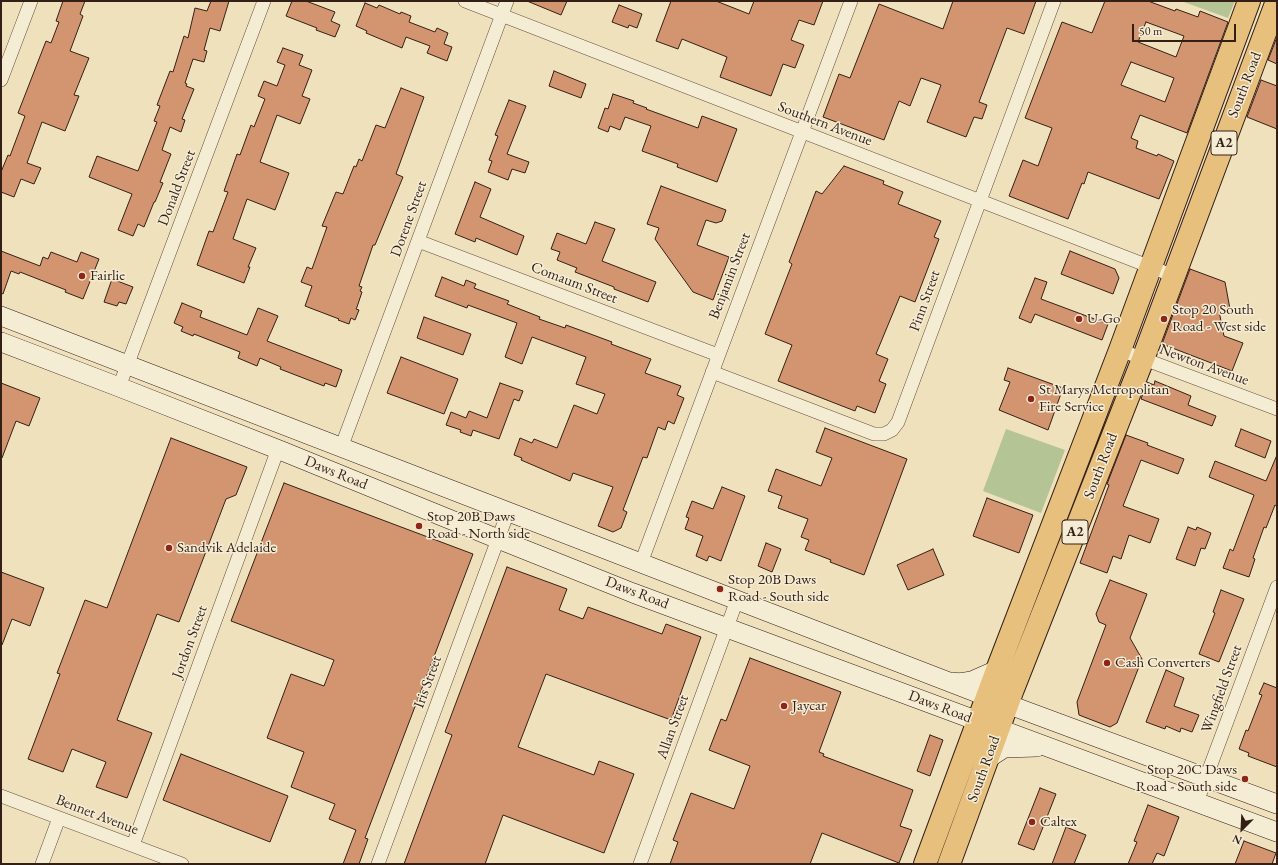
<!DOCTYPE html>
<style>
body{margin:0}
#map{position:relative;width:1278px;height:865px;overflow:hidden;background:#f0e1bd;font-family:"EB Garamond",serif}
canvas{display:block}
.frame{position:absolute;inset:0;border:2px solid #341f17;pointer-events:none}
.north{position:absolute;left:1222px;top:809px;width:40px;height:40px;-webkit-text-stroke:3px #f5ecd4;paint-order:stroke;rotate:204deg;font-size:11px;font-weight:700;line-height:16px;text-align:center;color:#341f17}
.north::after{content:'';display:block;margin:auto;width:14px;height:18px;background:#341f17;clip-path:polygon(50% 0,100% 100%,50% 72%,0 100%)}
.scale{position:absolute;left:1132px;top:24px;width:104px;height:18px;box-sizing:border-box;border:2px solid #341f17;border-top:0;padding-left:5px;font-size:12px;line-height:14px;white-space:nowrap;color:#341f17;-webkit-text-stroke:3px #f5ecd4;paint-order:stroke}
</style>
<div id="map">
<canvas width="1278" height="865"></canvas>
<div class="frame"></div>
<div class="north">N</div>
<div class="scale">50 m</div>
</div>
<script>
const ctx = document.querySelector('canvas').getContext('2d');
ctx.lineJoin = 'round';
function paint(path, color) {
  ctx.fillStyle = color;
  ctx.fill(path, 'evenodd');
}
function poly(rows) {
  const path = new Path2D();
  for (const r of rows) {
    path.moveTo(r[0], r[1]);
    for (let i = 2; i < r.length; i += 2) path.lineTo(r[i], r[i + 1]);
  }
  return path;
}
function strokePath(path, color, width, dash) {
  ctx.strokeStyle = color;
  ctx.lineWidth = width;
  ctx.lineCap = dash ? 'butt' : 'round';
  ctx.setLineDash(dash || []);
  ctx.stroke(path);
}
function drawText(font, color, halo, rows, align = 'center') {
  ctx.font = font + ' "EB Garamond",serif';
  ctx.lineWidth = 3;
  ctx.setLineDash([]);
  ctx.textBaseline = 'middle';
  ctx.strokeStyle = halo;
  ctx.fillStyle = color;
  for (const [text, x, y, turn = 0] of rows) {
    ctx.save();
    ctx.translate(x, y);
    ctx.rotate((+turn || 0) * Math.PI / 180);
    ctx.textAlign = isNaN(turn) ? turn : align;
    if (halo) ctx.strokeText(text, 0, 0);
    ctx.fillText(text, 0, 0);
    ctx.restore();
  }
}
paint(poly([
 [1181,1,1235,1,1228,18],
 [1006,429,1065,450,1041,513,983,491]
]), '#b4c495');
const building = poly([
 [63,1,85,1,80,14,83,16,70,51,89,58,74,95,79,96,65,131,42,122,27,163,41,168,34,184,21,179,14,197,1,192,1,172,8,155,10,156,25,116,18,113,46,41,51,43,59,22,56,21,63,1],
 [211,1,229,1,220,31,210,28,204,50,207,51,204,62,193,59,185,83,187,84,186,86,194,89,182,119,185,120,181,132,170,127,162,150,171,154,160,182,163,183,155,202,154,202,144,227,138,224,133,236,118,230,132,194,89,177,97,156,138,171,157,122,154,121,160,106,157,105,170,71,173,72,184,36,188,38,195,8,207,11,211,1],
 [292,1,306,1,335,12,331,21,340,25,335,37,316,30,317,28,286,16,292,1],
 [527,1,567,1,561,15,527,1],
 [671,1,716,1,749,14,754,1,823,1,814,25,799,20,791,40,804,45,795,68,783,64,771,96,720,77,727,57,682,39,678,49,656,41,671,1],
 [953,1,1036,1,1024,34,1007,28,979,102,987,105,982,119,974,117,966,137,927,122,941,85,921,78,910,106,899,101,884,140,823,117,839,74,850,78,879,4,943,29,953,1],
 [1105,1,1148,1,1175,11,1176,9,1198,17,1200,11,1228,22,1187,133,1140,115,1131,138,1138,141,1136,148,1157,156,1158,154,1174,161,1159,199,1088,172,1084,184,1082,183,1068,219,1009,196,1023,160,1038,166,1052,128,1025,118,1062,22,1092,33,1105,1],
 [1146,22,1184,36,1176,57,1138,42,1146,22],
 [1131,62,1174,78,1165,102,1121,85,1131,62],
 [365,3,377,8,379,5,400,14,401,12,411,16,409,22,435,32,437,28,448,33,444,44,452,47,447,61,427,53,430,46,406,37,402,48,366,33,367,31,356,26,365,3],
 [619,5,642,14,637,28,629,25,628,28,612,22,619,5],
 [1277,37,1277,64,1268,60,1277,37],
 [283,48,303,55,299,65,312,70,302,96,310,99,300,124,277,115,260,162,289,173,275,210,247,199,233,239,256,248,248,267,250,267,244,283,197,265,209,231,213,232,228,192,224,191,237,154,240,155,251,125,254,127,265,99,258,96,264,81,277,86,285,65,277,62,283,48],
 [554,71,586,84,581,98,549,86,554,71],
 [1261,80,1277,86,1277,129,1247,117,1261,80],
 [401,88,424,97,396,174,403,177,375,245,373,245,359,286,362,287,360,291,362,292,357,307,356,309,359,310,355,320,351,318,349,324,338,320,339,319,305,306,312,286,301,282,307,267,312,269,327,227,322,226,336,192,343,194,354,166,356,167,359,159,362,161,376,125,385,128,401,88],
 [613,94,634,101,633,103,647,108,646,109,698,128,702,116,737,129,717,182,677,167,678,164,642,151,651,126,625,117,620,130,610,126,608,132,598,128,605,108,608,109,613,94],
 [509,100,526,106,507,154,529,162,525,173,512,169,508,180,488,172,492,161,489,160,498,136,495,135,509,100],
 [844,166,884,181,883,184,903,192,898,204,941,221,934,237,939,239,915,302,900,296,876,354,888,359,879,381,886,384,875,413,857,406,855,411,778,381,792,345,765,334,792,264,789,262,816,191,822,194,844,166],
 [475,182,491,189,480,217,524,236,517,255,476,238,475,242,455,234,475,182],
 [661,186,726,210,722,221,716,223,706,220,697,245,729,257,713,300,693,292,655,239,659,228,647,224,661,186],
 [595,222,615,229,602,261,656,282,648,302,614,289,614,287,575,272,577,268,557,260,560,252,551,249,557,233,586,244,595,222],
 [1,251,40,266,43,257,48,259,51,252,77,262,81,252,99,259,83,299,65,292,66,290,20,272,19,274,11,271,3,294,1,293,1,251],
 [1070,251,1115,269,1119,278,1113,294,1061,274,1070,251],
 [1190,269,1225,282,1230,309,1219,311,1224,336,1243,343,1232,371,1162,344,1190,269],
 [442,277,464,286,466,280,476,284,474,288,509,301,507,304,540,317,539,319,565,328,566,325,577,329,612,342,611,344,651,359,645,373,681,386,677,395,684,398,674,424,668,421,665,430,658,427,647,458,643,457,623,510,627,512,621,528,613,532,598,526,613,487,573,473,570,481,521,460,522,458,514,455,520,438,532,443,534,439,557,448,574,405,597,414,605,394,576,384,586,357,532,337,522,364,505,357,517,323,468,305,467,308,435,296,442,277],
 [1035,278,1047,282,1041,299,1108,324,1102,340,1035,314,1031,323,1019,318,1035,278],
 [112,279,133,287,126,304,119,302,117,306,104,302,112,279],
 [182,303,202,311,200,317,247,335,258,308,278,316,267,341,342,370,336,387,325,383,324,386,280,369,281,367,260,358,257,366,238,358,240,352,194,334,193,336,181,331,183,327,174,323,182,303],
 [424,317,471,334,463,355,417,338,424,317],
 [401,357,458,379,444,414,387,393,401,357],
 [1008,368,1063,388,1048,430,999,410,1010,382,1004,380,1008,368],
 [1155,381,1191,396,1188,405,1216,416,1212,426,1141,399,1147,382,1154,385,1155,381],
 [1,383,40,398,29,426,16,421,2,458,1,458,1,383],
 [500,383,523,391,519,401,514,399,499,439,473,430,471,436,460,432,461,430,446,425,451,412,466,418,469,411,487,418,500,383],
 [825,428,907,459,864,575,830,562,831,560,805,550,809,540,801,537,808,519,778,508,782,496,768,491,776,469,821,486,832,458,816,452,825,428],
 [1241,429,1271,441,1265,458,1235,446,1241,429],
 [1126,435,1148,443,1147,445,1184,459,1178,474,1141,460,1123,506,1159,519,1150,543,1129,535,1121,559,1113,556,1107,573,1080,563,1109,485,1107,484,1126,435],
 [171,438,247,467,236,495,226,499,179,622,157,614,117,720,152,733,127,798,96,787,106,762,72,749,63,772,28,759,60,674,57,673,85,600,107,608,171,438],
 [1277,455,1277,506,1275,505,1266,528,1264,527,1253,558,1255,559,1249,577,1223,568,1230,549,1233,551,1254,495,1209,477,1215,461,1266,481,1277,455],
 [284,483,473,554,365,838,368,839,359,864,343,864,356,830,329,819,335,804,291,787,304,752,267,738,291,674,324,686,334,660,231,621,284,483],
 [722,487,745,496,721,561,709,556,707,561,696,556,703,536,685,529,689,518,686,517,692,501,713,509,722,487],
 [987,498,1033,515,1019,553,973,536,987,498],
 [1188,527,1196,530,1197,527,1211,533,1205,549,1201,548,1195,566,1176,559,1188,527],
 [766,543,781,549,772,572,758,566,766,543],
 [933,549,944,575,908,590,897,565,933,549],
 [507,567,567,589,559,610,583,619,588,607,662,634,666,624,701,637,671,720,546,674,518,747,594,775,599,761,634,774,604,853,503,815,485,864,404,864,452,735,445,732,507,567],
 [1,572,44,588,30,626,12,619,2,645,1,645,1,572],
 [1110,580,1147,594,1130,638,1142,659,1117,723,1110,727,1079,715,1077,702,1106,625,1099,622,1096,614,1110,580],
 [1221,590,1244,599,1219,662,1199,654,1215,613,1213,612,1221,590],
 [750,658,841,692,819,752,824,754,823,756,913,790,900,826,912,830,899,863,822,833,810,864,670,864,678,842,673,840,691,793,734,809,750,766,709,750,721,719,726,721,750,658],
 [1166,670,1184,678,1174,706,1199,715,1192,732,1181,728,1180,732,1166,726,1165,729,1146,722,1166,670],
 [1264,683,1277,688,1277,767,1248,756,1249,753,1239,749,1246,730,1248,731,1262,695,1259,694,1264,683],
 [930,735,943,740,930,776,917,771,930,735],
 [181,754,288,796,270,842,163,800,181,754],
 [1040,788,1056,794,1034,850,1018,844,1040,788],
 [1148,805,1179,817,1164,856,1157,853,1152,864,1128,864,1137,842,1134,841,1148,805],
 [1066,827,1086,835,1074,864,1052,864,1066,827],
 [1244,841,1276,853,1272,864,1235,864,1244,841]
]);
paint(building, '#d3956f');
strokePath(building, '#341f17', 1);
const minor = poly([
 [465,1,1174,276],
 [1,80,31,1],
 [418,241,718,355],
 [1120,350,1277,409],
 [712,372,874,434,884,434,892,430,898,422,1054,1],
 [119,387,264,1],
 [341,448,507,1],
 [641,563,851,1],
 [1,796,182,864],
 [1197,802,1277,587],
 [133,845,278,449],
 [42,864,59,818],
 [378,864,508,512],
 [640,864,737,600]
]);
const secondary = poly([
 [1,316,988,697,1277,804],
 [1,342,119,387,282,451,498,539,633,593,1277,832],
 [952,682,959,683,972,681,997,670],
 [987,759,1004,748,1037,747]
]);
const trunk = poly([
 [925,864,997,670,1120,350,1249,1],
 [949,864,1013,689,1143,359,1277,1]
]);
strokePath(minor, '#635040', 14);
strokePath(secondary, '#341f17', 20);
strokePath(trunk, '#341f17', 24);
strokePath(minor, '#f5ecd4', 13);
strokePath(secondary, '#f5ecd4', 19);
strokePath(trunk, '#e8c07e', 22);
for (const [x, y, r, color] of [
 [82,276,4,"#8f2418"],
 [1079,319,4,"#8f2418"],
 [1164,319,4,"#8f2418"],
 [1031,399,4,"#8f2418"],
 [419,526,4,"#8f2418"],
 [169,548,4,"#8f2418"],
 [720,589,4,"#8f2418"],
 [1107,663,4,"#8f2418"],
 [784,706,4,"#8f2418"],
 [1245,779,4,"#8f2418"],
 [1032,822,4,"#8f2418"]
]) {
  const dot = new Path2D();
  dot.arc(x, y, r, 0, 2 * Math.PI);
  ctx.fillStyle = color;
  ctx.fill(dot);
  strokePath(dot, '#f5ecd4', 1.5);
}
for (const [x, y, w] of [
 [1224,143,26],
 [1075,532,26]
]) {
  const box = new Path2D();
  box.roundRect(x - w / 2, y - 12, w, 24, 3);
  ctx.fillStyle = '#f5ecd4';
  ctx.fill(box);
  strokePath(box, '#341f17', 1);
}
drawText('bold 14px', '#341f17', null, [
 ["A2",1224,143],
 ["A2",1075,532]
]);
drawText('15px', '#341f17', '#f5ecd4', [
 ["South Road",1245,85,-69],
 ["Southern Avenue",825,124,21],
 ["Donald Street",177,188,-69],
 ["Dorene Street",409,219,-70],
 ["Benjamin Street",730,276,-69],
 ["Comaum Street",574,283,21],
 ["Pinn Street",925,301,-70],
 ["Newton Avenue",1204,365,20],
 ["South Road",1101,466,-69],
 ["Daws Road",336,473,22],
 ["Daws Road",637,593,21],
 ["Jordon Street",190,642,-70],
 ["Iris Street",428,682,-70],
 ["Wingfield Street",1222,689,-70],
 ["Daws Road",940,707,21],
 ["Allan Street",673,727,-70],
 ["South Road",984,769,-70],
 ["Bennet Avenue",97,815,21]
]);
drawText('15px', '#341f17', '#f5ecd4', [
 ["Fairlie",90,276],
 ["Stop 20 South",1172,310],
 ["Road - West side",1172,327],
 ["U-Go",1087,319],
 ["St Marys Metropolitan",1039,390],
 ["Fire Service",1039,407],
 ["Stop 20B Daws",427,517],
 ["Road - North side",427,534],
 ["Sandvik Adelaide",177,548],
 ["Stop 20B Daws",728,580],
 ["Road - South side",728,597],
 ["Cash Converters",1115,663],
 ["Jaycar",792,706],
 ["Stop 20C Daws",1237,770,"right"],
 ["Road - South side",1237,787,"right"],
 ["Caltex",1040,822]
], 'left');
</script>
